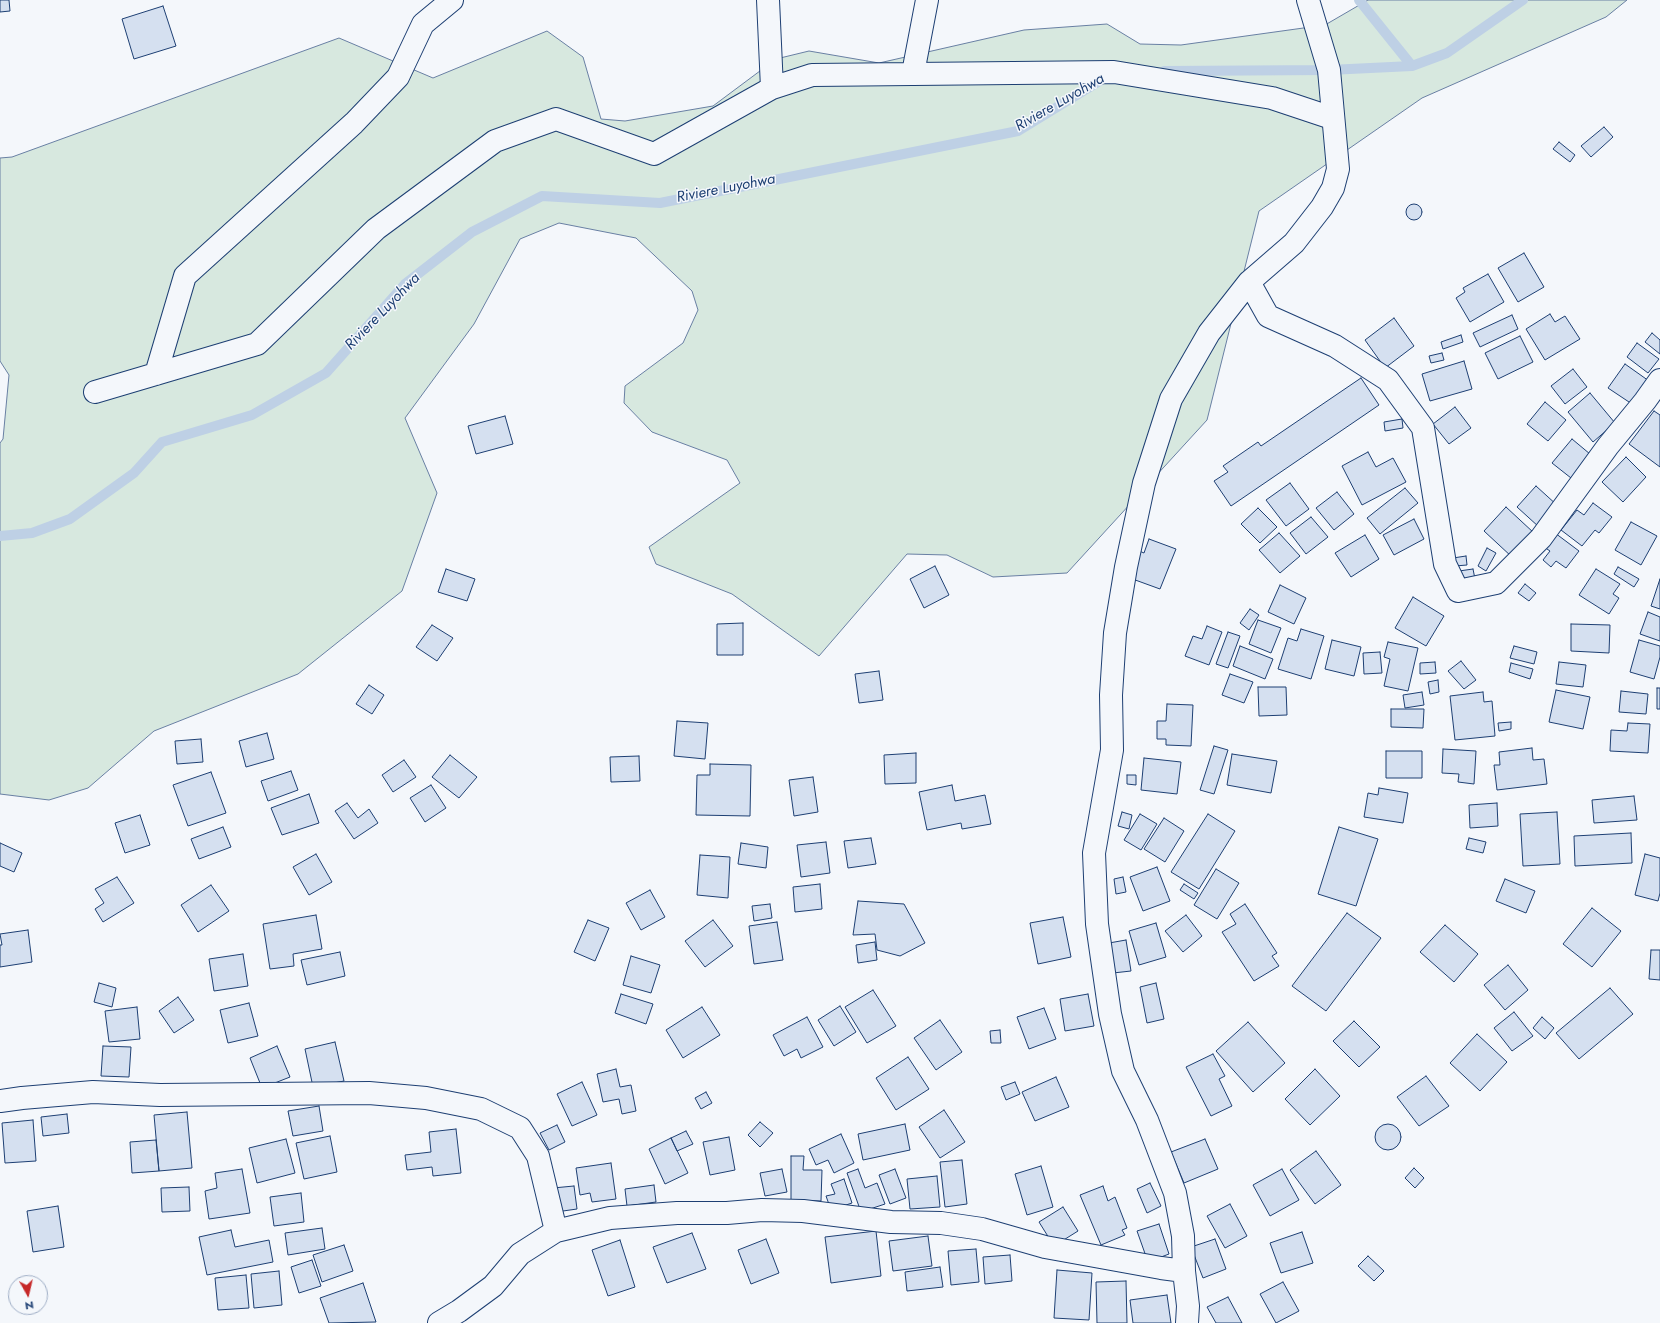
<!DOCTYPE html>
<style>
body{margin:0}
#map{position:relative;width:1660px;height:1323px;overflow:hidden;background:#f4f7fb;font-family:Jost,sans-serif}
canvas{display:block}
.north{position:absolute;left:8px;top:1275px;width:40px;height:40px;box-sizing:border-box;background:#f4f7fb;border:1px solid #9eadc5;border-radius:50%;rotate:172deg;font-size:11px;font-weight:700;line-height:16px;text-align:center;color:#1d3f73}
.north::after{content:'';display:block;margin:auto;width:14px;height:18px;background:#c62828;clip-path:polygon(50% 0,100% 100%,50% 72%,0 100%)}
</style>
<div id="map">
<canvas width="1660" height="1323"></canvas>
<div class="north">N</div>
</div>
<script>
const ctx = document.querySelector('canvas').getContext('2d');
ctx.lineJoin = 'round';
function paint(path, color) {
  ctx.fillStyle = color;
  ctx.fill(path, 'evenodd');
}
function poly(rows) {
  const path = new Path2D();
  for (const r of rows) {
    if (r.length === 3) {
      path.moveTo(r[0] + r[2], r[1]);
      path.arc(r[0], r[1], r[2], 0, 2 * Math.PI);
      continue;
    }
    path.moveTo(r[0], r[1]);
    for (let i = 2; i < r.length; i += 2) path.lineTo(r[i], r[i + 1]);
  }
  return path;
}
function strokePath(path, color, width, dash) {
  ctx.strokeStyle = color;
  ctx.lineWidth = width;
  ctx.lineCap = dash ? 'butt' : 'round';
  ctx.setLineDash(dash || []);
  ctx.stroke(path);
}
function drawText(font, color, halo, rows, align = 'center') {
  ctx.font = font + ' Jost,sans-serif';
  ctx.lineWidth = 3;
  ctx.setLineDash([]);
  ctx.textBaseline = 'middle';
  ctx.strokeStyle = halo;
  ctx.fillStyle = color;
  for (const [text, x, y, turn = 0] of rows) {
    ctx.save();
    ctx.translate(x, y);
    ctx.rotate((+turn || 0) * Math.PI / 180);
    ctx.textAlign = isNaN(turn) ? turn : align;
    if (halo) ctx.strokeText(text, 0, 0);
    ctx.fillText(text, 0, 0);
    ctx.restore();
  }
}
const green = poly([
 [1368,0,1627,0,1606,17,1422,98,1259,211,1207,420,1067,573,993,577,947,555,907,554,819,656,732,594,656,564,649,547,740,483,727,460,652,432,624,403,625,386,683,343,698,310,692,291,636,238,559,223,520,239,474,324,405,418,437,493,402,591,298,674,154,731,88,788,49,800,0,794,0,443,3,439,9,375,0,361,0,158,12,157,339,38,433,78,547,31,583,57,601,119,625,121,713,106,776,59,809,51,879,63,1024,30,1107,24,1140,44,1181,45,1325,25,1368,0]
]);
paint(green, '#d7e8df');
strokePath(green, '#687fa3', 1);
strokePath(poly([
 [1359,0,1412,66],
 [1164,71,1329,70,1412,66,1447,53,1523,0],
 [0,536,32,533,70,519,134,473,162,442,252,415,326,373,405,284,472,232,542,196,660,203,1018,131,1106,77]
]), '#bed0e5', 10);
const building = poly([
 [0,0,9,0,10,11,0,12,0,0],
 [163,6,176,46,134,59,122,19,163,6],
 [1604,127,1613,137,1591,157,1581,146,1604,127],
 [1559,142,1575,155,1570,162,1553,149,1559,142],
 [1414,212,8],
 [1524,253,1544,287,1518,302,1498,268,1524,253],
 [1488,274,1504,302,1470,322,1456,298,1465,292,1463,288,1488,274],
 [1550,314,1555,322,1565,316,1580,339,1545,360,1526,329,1550,314],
 [1512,315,1518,329,1480,347,1473,333,1512,315],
 [1394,318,1414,346,1385,368,1365,340,1394,318],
 [1652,333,1660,340,1660,354,1645,342,1652,333],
 [1461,335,1463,342,1443,349,1441,342,1461,335],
 [1520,336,1533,362,1498,379,1485,353,1520,336],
 [1637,343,1659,359,1648,373,1627,357,1637,343],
 [1442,353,1444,360,1431,363,1429,356,1442,353],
 [1464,361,1472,389,1430,401,1422,374,1464,361],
 [1625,364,1649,381,1632,404,1608,388,1625,364],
 [1573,369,1587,387,1565,404,1551,386,1573,369],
 [1361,378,1379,405,1231,506,1214,481,1228,472,1223,466,1258,442,1261,446,1361,378],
 [1590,393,1615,423,1593,442,1568,412,1590,393],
 [1545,402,1566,420,1548,441,1527,424,1545,402],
 [1455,407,1471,428,1449,444,1433,424,1455,407],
 [1654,411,1660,415,1660,467,1629,444,1654,411],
 [505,416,513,444,476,454,468,426,505,416],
 [1402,419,1403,428,1385,431,1384,422,1402,419],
 [1572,439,1590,454,1571,478,1552,463,1572,439],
 [1368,452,1376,467,1393,458,1406,482,1362,505,1342,466,1368,452],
 [1626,457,1646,477,1623,502,1602,482,1626,457],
 [1290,483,1309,509,1286,526,1266,500,1290,483],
 [1536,486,1558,506,1539,527,1517,507,1536,486],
 [1405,488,1418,503,1380,534,1367,518,1405,488],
 [1337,492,1354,514,1334,530,1316,508,1337,492],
 [1593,503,1612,517,1599,533,1595,530,1582,546,1561,530,1577,510,1584,515,1593,503],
 [1506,507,1534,533,1512,557,1484,531,1506,507],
 [1258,508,1277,527,1260,543,1241,524,1258,508],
 [1311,517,1328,537,1306,554,1290,533,1311,517],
 [1414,519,1424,539,1394,555,1383,535,1414,519],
 [1631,522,1657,536,1641,565,1615,550,1631,522],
 [1279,533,1300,556,1280,573,1259,550,1279,533],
 [1555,533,1579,551,1566,568,1556,561,1551,567,1543,560,1550,551,1544,547,1555,533],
 [1365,535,1379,559,1351,577,1335,553,1365,535],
 [1149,539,1176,549,1160,589,1127,577,1137,550,1144,553,1149,539],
 [1487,548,1496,553,1486,571,1478,566,1487,548],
 [1466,556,1467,565,1455,566,1453,558,1466,556],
 [935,566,949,595,924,608,910,579,935,566],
 [1618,567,1639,579,1634,587,1614,574,1618,567],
 [446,569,475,579,467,601,438,592,446,569],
 [1473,569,1475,579,1461,581,1459,571,1473,569],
 [1596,569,1620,584,1613,594,1619,598,1609,614,1579,595,1596,569],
 [1660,579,1660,609,1651,606,1660,579],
 [1525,584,1536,593,1529,601,1518,593,1525,584],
 [1280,585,1306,598,1294,624,1268,612,1280,585],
 [1413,597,1444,616,1426,646,1395,628,1413,597],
 [1250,609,1259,615,1249,630,1240,623,1250,609],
 [1648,612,1660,617,1660,641,1640,634,1648,612],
 [1258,620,1281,628,1271,653,1249,644,1258,620],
 [743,623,743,655,717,655,717,624,743,623],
 [1571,624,1610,625,1609,653,1571,651,1571,624],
 [432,625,453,638,437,661,416,647,432,625],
 [1207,626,1222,632,1209,665,1185,656,1193,636,1202,639,1207,626],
 [1301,629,1324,636,1311,679,1278,669,1288,638,1297,641,1301,629],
 [1228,632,1240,636,1228,668,1216,664,1228,632],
 [1332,640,1361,647,1354,676,1325,669,1332,640],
 [1639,640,1660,646,1660,657,1654,679,1630,672,1639,640],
 [1388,642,1418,648,1408,691,1384,686,1390,659,1384,657,1388,642],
 [1240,646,1273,659,1265,679,1233,666,1240,646],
 [1514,646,1537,652,1534,664,1510,658,1514,646],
 [1380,652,1382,673,1364,674,1363,653,1380,652],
 [1461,661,1476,680,1464,689,1448,671,1461,661],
 [1435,662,1436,673,1420,674,1420,663,1435,662],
 [1559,662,1586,665,1583,687,1556,684,1559,662],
 [1511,663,1533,669,1530,679,1509,672,1511,663],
 [879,671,883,700,859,703,855,674,879,671],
 [1230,674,1253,682,1244,703,1222,695,1230,674],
 [1438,680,1439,692,1430,694,1428,682,1438,680],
 [369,685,384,695,372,714,356,704,369,685],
 [1258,687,1286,687,1287,715,1259,716,1258,687],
 [1657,688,1660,688,1660,709,1657,709,1657,688],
 [1556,690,1590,697,1583,729,1549,722,1556,690],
 [1621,691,1648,694,1646,714,1619,712,1621,691],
 [1422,692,1424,705,1405,708,1403,695,1422,692],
 [1483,692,1484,702,1492,701,1495,736,1455,740,1450,696,1483,692],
 [1167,704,1193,705,1191,746,1166,745,1166,739,1157,739,1157,721,1166,721,1167,704],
 [1391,709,1424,709,1423,728,1391,727,1391,709],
 [677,721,708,723,705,759,674,756,677,721],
 [1511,722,1511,729,1499,731,1498,723,1511,722],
 [1628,723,1650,724,1648,753,1610,751,1611,730,1627,731,1628,723],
 [267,733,274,759,246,767,239,741,267,733],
 [201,739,203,762,177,764,175,741,201,739],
 [1214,746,1228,750,1214,794,1200,790,1214,746],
 [1532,748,1533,760,1544,759,1547,784,1497,790,1494,765,1500,765,1499,752,1532,748],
 [1443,749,1476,751,1474,784,1458,782,1459,774,1442,773,1443,749],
 [1386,751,1422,751,1422,778,1386,778,1386,751],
 [916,753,916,783,885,784,884,755,916,753],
 [1232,754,1277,761,1271,793,1227,785,1232,754],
 [450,755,477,777,459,798,432,777,450,755],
 [639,756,640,781,611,782,610,757,639,756],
 [1144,758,1181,762,1177,794,1141,790,1144,758],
 [404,760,416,777,393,792,382,775,404,760],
 [710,764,751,765,750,816,696,815,697,775,710,775,710,764],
 [291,771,298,790,268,801,261,781,291,771],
 [211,772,226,813,188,826,173,785,211,772],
 [1127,775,1136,775,1136,785,1127,784,1127,775],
 [813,777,818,812,794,816,789,780,813,777],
 [431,785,446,808,425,822,410,798,431,785],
 [952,785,955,801,985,795,991,824,962,829,961,823,927,830,919,792,952,785],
 [1379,788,1408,793,1403,823,1364,817,1368,793,1378,795,1379,788],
 [309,794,319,823,282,835,271,808,309,794],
 [1634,796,1637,820,1594,823,1592,800,1634,796],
 [347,803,358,818,369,809,378,823,354,839,335,811,347,803],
 [1497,803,1498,826,1470,828,1469,805,1497,803],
 [1122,812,1132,815,1129,829,1118,826,1122,812],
 [1557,812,1560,864,1523,866,1520,814,1557,812],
 [1140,814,1157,824,1141,850,1124,840,1140,814],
 [1208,814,1235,831,1199,889,1171,872,1208,814],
 [140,815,150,845,125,853,115,823,140,815],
 [1164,818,1184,831,1165,862,1144,849,1164,818],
 [223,827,231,847,199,859,191,839,223,827],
 [1339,827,1378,839,1356,906,1318,894,1339,827],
 [1631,833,1632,863,1575,866,1574,836,1631,833],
 [871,838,876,864,848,868,844,841,871,838],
 [1469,838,1486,842,1483,853,1466,849,1469,838],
 [826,842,830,873,801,877,797,845,826,842],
 [0,843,22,853,14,872,0,866,0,843],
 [741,843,768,847,766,868,738,864,741,843],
 [316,854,332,882,309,895,293,867,316,854],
 [1645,854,1660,858,1660,893,1658,901,1635,895,1645,854],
 [700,855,730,857,728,898,697,895,700,855],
 [1157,867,1170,901,1143,911,1130,877,1157,867],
 [1216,869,1239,883,1217,919,1194,905,1216,869],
 [117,877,134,903,103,922,95,909,104,903,95,889,117,877],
 [1123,877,1126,892,1116,894,1114,879,1123,877],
 [1505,879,1535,891,1526,913,1496,901,1505,879],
 [820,884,822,909,795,912,793,887,820,884],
 [1184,884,1198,893,1194,899,1180,890,1184,884],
 [211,885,229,911,198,932,181,905,211,885],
 [650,890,665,917,641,930,626,903,650,890],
 [858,901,904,904,925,943,900,956,877,950,875,934,853,935,858,901],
 [770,904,772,918,754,921,752,906,770,904],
 [1245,904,1277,953,1272,956,1279,966,1254,981,1222,932,1236,924,1230,914,1245,904],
 [1592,908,1621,931,1592,967,1563,944,1592,908],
 [1347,913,1381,938,1326,1011,1292,986,1347,913],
 [316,915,322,949,293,954,294,966,270,969,263,924,316,915],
 [1186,915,1202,936,1183,952,1165,931,1186,915],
 [1063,917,1071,957,1038,964,1030,923,1063,917],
 [588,920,609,928,595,961,574,952,588,920],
 [713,920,733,946,705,967,685,941,713,920],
 [777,922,783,960,754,964,749,926,777,922],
 [1156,923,1166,957,1139,965,1129,931,1156,923],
 [1445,925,1478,954,1454,982,1420,952,1445,925],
 [28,930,32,962,0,967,0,945,2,945,0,934,28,930],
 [1126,940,1131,971,1113,973,1109,943,1126,940],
 [875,942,877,960,858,963,856,945,875,942],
 [1651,950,1660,950,1660,980,1649,979,1651,950],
 [340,952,345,976,307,985,301,960,340,952],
 [243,954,248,986,214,991,209,959,243,954],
 [631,956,660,965,651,993,623,985,631,956],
 [1508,965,1528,990,1505,1010,1484,985,1508,965],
 [99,983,116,988,112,1007,94,1002,99,983],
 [1156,983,1164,1019,1147,1023,1140,987,1156,983],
 [1610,988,1633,1014,1579,1059,1556,1033,1610,988],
 [873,990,896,1026,867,1043,845,1007,873,990],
 [621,994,653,1004,646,1024,615,1013,621,994],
 [1088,994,1094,1026,1065,1031,1060,999,1088,994],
 [178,997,194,1020,174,1033,159,1011,178,997],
 [249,1003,258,1036,228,1043,220,1010,249,1003],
 [840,1006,856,1032,834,1046,818,1020,840,1006],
 [137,1007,140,1039,109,1042,105,1011,137,1007],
 [702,1007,720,1035,683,1058,666,1030,702,1007],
 [1044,1008,1056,1039,1029,1049,1017,1017,1044,1008],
 [1514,1012,1533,1036,1512,1051,1494,1028,1514,1012],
 [807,1017,823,1047,801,1058,797,1049,784,1056,773,1035,807,1017],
 [1542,1017,1554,1028,1545,1039,1533,1028,1542,1017],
 [940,1020,962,1052,936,1070,914,1038,940,1020],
 [1354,1021,1380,1047,1359,1067,1333,1041,1354,1021],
 [1248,1022,1285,1063,1253,1092,1216,1051,1248,1022],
 [1000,1030,1001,1043,991,1043,990,1031,1000,1030],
 [1477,1034,1507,1062,1480,1091,1450,1063,1477,1034],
 [335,1042,344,1081,313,1087,305,1049,335,1042],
 [103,1046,131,1047,129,1077,101,1076,103,1046],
 [277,1046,290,1077,262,1088,250,1058,277,1046],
 [1213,1054,1225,1076,1219,1079,1232,1106,1211,1116,1186,1067,1213,1054],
 [908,1057,929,1089,896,1110,876,1078,908,1057],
 [616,1069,620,1087,631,1085,636,1111,622,1114,619,1099,603,1102,597,1074,616,1069],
 [1315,1069,1340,1096,1310,1125,1285,1099,1315,1069],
 [1426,1076,1449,1106,1419,1126,1397,1097,1426,1076],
 [1056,1077,1069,1107,1035,1121,1022,1092,1056,1077],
 [582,1082,597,1115,572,1126,557,1094,582,1082],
 [1015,1082,1020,1094,1006,1100,1001,1087,1015,1082],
 [706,1092,712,1103,701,1109,695,1098,706,1092],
 [319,1106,323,1131,293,1136,288,1111,319,1106],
 [944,1110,965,1142,940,1158,919,1127,944,1110],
 [187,1112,192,1168,159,1171,154,1115,187,1112],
 [67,1114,69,1133,43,1136,41,1117,67,1114],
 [33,1120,36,1161,5,1163,2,1123,33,1120],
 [760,1122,773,1133,760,1147,748,1135,760,1122],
 [905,1124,910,1150,863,1160,858,1134,905,1124],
 [1388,1137,13],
 [557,1125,565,1142,549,1150,540,1133,557,1125],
 [456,1129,461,1173,433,1176,432,1167,407,1170,405,1155,431,1152,429,1132,456,1129],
 [686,1131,693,1144,677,1151,671,1138,686,1131],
 [841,1134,854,1163,834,1173,828,1160,816,1165,809,1149,841,1134],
 [330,1136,337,1172,304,1179,296,1143,330,1136],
 [729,1137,735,1170,710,1175,703,1142,729,1137],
 [671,1138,688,1173,665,1184,649,1149,671,1138],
 [286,1139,295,1173,257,1183,249,1148,286,1139],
 [1205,1139,1218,1169,1184,1183,1171,1152,1205,1139],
 [156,1140,159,1171,132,1173,130,1142,156,1140],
 [1316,1151,1341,1185,1315,1204,1290,1170,1316,1151],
 [791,1156,804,1156,803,1170,822,1170,821,1201,791,1200,791,1156],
 [962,1160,967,1204,945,1207,940,1162,962,1160],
 [611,1163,616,1199,592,1202,590,1193,580,1195,576,1168,611,1163],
 [1041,1166,1053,1207,1027,1215,1015,1174,1041,1166],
 [1414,1168,1424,1178,1415,1188,1405,1178,1414,1168],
 [242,1169,250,1213,209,1219,205,1191,217,1188,215,1173,242,1169],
 [782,1169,787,1192,765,1196,760,1173,782,1169],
 [858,1169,865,1188,877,1183,885,1204,861,1212,847,1173,858,1169],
 [895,1169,906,1198,890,1204,879,1175,895,1169],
 [1282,1169,1299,1200,1270,1216,1253,1185,1282,1169],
 [937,1176,940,1207,910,1209,907,1179,937,1176],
 [844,1179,852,1203,831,1210,826,1196,835,1194,831,1184,844,1179],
 [1150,1183,1161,1206,1147,1213,1137,1189,1150,1183],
 [654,1185,656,1202,627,1206,625,1189,654,1185],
 [574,1186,577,1209,556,1212,553,1188,574,1186],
 [1103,1186,1108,1201,1115,1197,1127,1228,1122,1230,1125,1235,1101,1245,1080,1195,1103,1186],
 [189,1187,190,1211,162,1212,161,1188,189,1187],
 [301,1193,304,1222,274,1226,270,1197,301,1193],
 [1230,1204,1247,1236,1225,1248,1207,1216,1230,1204],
 [58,1206,64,1247,33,1252,27,1211,58,1206],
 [1063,1207,1078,1231,1054,1246,1039,1222,1063,1207],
 [1159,1224,1169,1254,1148,1262,1137,1231,1159,1224],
 [322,1228,325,1249,288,1255,285,1233,322,1228],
 [231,1230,235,1247,269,1240,273,1262,207,1275,199,1237,231,1230],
 [876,1231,881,1276,831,1283,825,1237,876,1231],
 [1302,1232,1313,1263,1281,1273,1270,1243,1302,1232],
 [692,1233,706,1269,667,1283,653,1247,692,1233],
 [928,1236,932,1266,893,1271,889,1241,928,1236],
 [766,1239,779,1273,751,1284,738,1250,766,1239],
 [1215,1239,1226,1269,1203,1278,1191,1247,1215,1239],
 [620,1240,635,1287,608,1296,592,1250,620,1240],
 [344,1245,353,1271,322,1282,313,1255,344,1245],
 [976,1249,979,1282,951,1285,948,1251,976,1249],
 [1010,1255,1012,1281,985,1284,983,1257,1010,1255],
 [1368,1256,1384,1271,1374,1281,1358,1266,1368,1256],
 [312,1260,321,1286,299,1293,291,1267,312,1260],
 [940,1267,943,1287,907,1291,905,1272,940,1267],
 [1057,1270,1092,1273,1089,1320,1054,1318,1057,1270],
 [279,1271,282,1305,254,1308,251,1274,279,1271],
 [246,1275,249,1308,218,1310,215,1278,246,1275],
 [1126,1281,1127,1323,1097,1323,1096,1282,1126,1281],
 [1283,1282,1299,1311,1276,1323,1260,1294,1283,1282],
 [363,1283,376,1322,329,1323,320,1298,363,1283],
 [1167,1295,1171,1323,1133,1323,1130,1300,1167,1295],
 [1228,1297,1242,1323,1216,1323,1207,1307,1228,1297]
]);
paint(building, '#d5e0f0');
strokePath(building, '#1d3f73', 1);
const minor = poly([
 [768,0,772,88],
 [913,73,927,0],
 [1249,282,1268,316,1335,346,1388,380,1423,428,1445,564,1458,591,1496,583,1541,538,1608,446,1645,401,1660,380],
 [156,374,185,276,354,123,398,77,423,24,452,0],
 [95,392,257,344,376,229,495,141,556,119,654,154,772,88,812,75,1114,72,1272,98,1332,118],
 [0,1101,22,1098,93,1092,160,1095,369,1093,426,1098,481,1109,520,1128,538,1156,556,1231],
 [1184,1271,1183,1236,1175,1193,1147,1120,1123,1071,1110,1014,1097,924,1094,853,1112,750,1111,695,1115,633,1126,567,1144,483,1171,399,1209,333,1249,282,1294,243,1322,207,1333,188,1338,169,1329,70,1308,0],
 [439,1323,459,1311,493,1286,520,1254,556,1231,610,1218,677,1213,727,1213,762,1210,803,1211,891,1222,941,1223,982,1229,1045,1247,1161,1268,1184,1271,1188,1306,1187,1323]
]);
strokePath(minor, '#1d3f73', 24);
strokePath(minor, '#f4f7fb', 22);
drawText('italic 15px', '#1d3f73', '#f4f7fb', [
 ["Riviere Luyohwa",1060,103,-30],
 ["Riviere Luyohwa",726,189,-11],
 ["Riviere Luyohwa",383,312,-46]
]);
</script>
